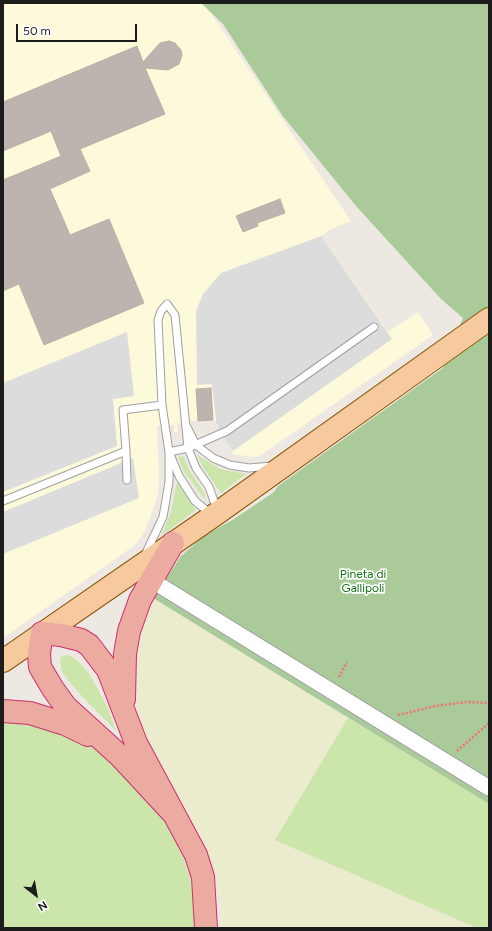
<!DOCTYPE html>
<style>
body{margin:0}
#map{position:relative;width:492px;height:931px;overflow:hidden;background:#ede8e2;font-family:Figtree,sans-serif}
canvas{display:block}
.frame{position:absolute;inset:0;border:4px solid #1c1c1c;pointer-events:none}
.north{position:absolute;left:16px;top:875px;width:40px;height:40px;-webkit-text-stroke:3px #fff;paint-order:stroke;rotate:149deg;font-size:11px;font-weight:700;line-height:16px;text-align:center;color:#1c1c1c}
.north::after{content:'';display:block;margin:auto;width:14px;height:18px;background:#1c1c1c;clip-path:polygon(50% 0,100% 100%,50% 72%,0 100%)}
.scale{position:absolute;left:16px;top:24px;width:121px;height:18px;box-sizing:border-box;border:2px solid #1c1c1c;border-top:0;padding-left:5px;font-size:12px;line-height:14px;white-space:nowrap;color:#1c1c1c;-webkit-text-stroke:3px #fff;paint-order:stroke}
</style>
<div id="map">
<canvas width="492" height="931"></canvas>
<div class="frame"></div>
<div class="north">N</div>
<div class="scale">50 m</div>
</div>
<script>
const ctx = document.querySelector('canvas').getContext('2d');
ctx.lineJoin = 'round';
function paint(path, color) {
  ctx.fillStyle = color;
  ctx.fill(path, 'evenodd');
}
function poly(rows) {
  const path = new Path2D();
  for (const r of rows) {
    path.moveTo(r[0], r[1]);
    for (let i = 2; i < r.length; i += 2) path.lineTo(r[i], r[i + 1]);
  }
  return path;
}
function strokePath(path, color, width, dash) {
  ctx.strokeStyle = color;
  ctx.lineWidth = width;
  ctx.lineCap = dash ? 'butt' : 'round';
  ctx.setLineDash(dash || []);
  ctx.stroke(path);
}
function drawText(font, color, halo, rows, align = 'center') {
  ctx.font = font + ' Figtree,sans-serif';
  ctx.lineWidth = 3.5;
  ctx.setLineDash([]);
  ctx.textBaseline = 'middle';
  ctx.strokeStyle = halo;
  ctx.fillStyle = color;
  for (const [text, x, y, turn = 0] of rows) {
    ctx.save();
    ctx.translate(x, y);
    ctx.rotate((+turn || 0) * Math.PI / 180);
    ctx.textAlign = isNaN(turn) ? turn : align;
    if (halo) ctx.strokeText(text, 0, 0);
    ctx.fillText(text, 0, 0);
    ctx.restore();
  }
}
paint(poly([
 [3,3,204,3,351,221,331,229,321,236,388,332,418,312,433,335,261,455,254,457,231,454,233,451,221,434,216,421,213,420,184,421,177,425,178,432,174,432,174,425,157,426,159,478,158,495,145,531,135,545,3,638]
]), '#fdfadb');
paint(poly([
 [153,598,348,718,275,840,477,928,221,928,220,904,209,856,196,829,158,767,143,733,136,702,133,670,138,638]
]), '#ebebce');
paint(poly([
 [197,455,220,469,246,474,221,493,204,469],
 [183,456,190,472,204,492,206,501,184,472,178,457],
 [177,482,196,510,161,536,171,512],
 [68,655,77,660,90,675,108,708,116,731,77,691,62,672,60,660,62,656],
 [348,718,489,804,489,928,477,928,275,840],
 [3,720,11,720,68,734,97,749,142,787,165,821,183,857,191,881,195,907,194,928,3,928]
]), '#cbe5aa');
paint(poly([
 [201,3,489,3,489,804,153,598,181,556,204,536,234,519,274,492,278,486,443,368,463,318,441,299,356,206,282,115,223,24]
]), '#abca99');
paint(poly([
 [321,236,392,339,233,451,221,434,216,421,212,384,197,385,196,311,203,294,221,273],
 [127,332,134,396,113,399,117,446,3,492,3,383],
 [133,458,139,498,3,554,3,512]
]), '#dcdcdc');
const building = poly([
 [169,41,175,43,181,50,182,55,179,64,168,70,145,68,165,114,80,149,90,171,50,189,70,235,109,219,144,303,44,345,19,284,3,291,3,180,61,156,51,131,3,151,3,102,137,46,143,62,160,43,169,41],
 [280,199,285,213,257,223,258,226,243,232,236,216,280,199],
 [211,388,213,420,198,421,196,389,211,388]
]);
paint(building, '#bdb4af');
strokePath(building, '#bdaea5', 1);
const service = poly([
 [187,427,196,445,213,458,230,465,249,468,272,466],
 [126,451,127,480],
 [169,452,188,448,227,431,374,327],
 [3,501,126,451,123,410,162,405],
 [145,555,163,517,169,482,169,452,162,405,158,320,161,311,167,304,175,315,188,448,196,468,209,487,215,504,216,514,206,510,195,501,179,476,169,452]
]);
const minor = poly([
 [151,580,489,788]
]);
const primary = poly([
 [3,661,216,514,489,319]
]);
const trunk = poly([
 [124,699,125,654,129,631,140,600,173,543],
 [3,711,30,713,65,724,88,735],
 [171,811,120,756,66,707,53,689,40,667,39,653,42,633,61,635,81,640,89,645,108,670,136,743,196,855,203,877,206,928]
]);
strokePath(service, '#a0a0a0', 9);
strokePath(minor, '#a0a0a0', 17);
strokePath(primary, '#8b5608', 24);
strokePath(trunk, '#cc2d70', 24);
strokePath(poly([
 [339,677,347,662],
 [398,715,435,706,466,702,489,703],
 [457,751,489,723]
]), '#f1726e', 2.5, [2, 2]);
strokePath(service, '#fff', 7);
strokePath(minor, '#fff', 15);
strokePath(primary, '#f6c99e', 22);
strokePath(trunk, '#ecaba0', 22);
drawText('12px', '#117312', '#fff', [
 ["Pineta di",363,574],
 ["Gallipoli",363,588]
]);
</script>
